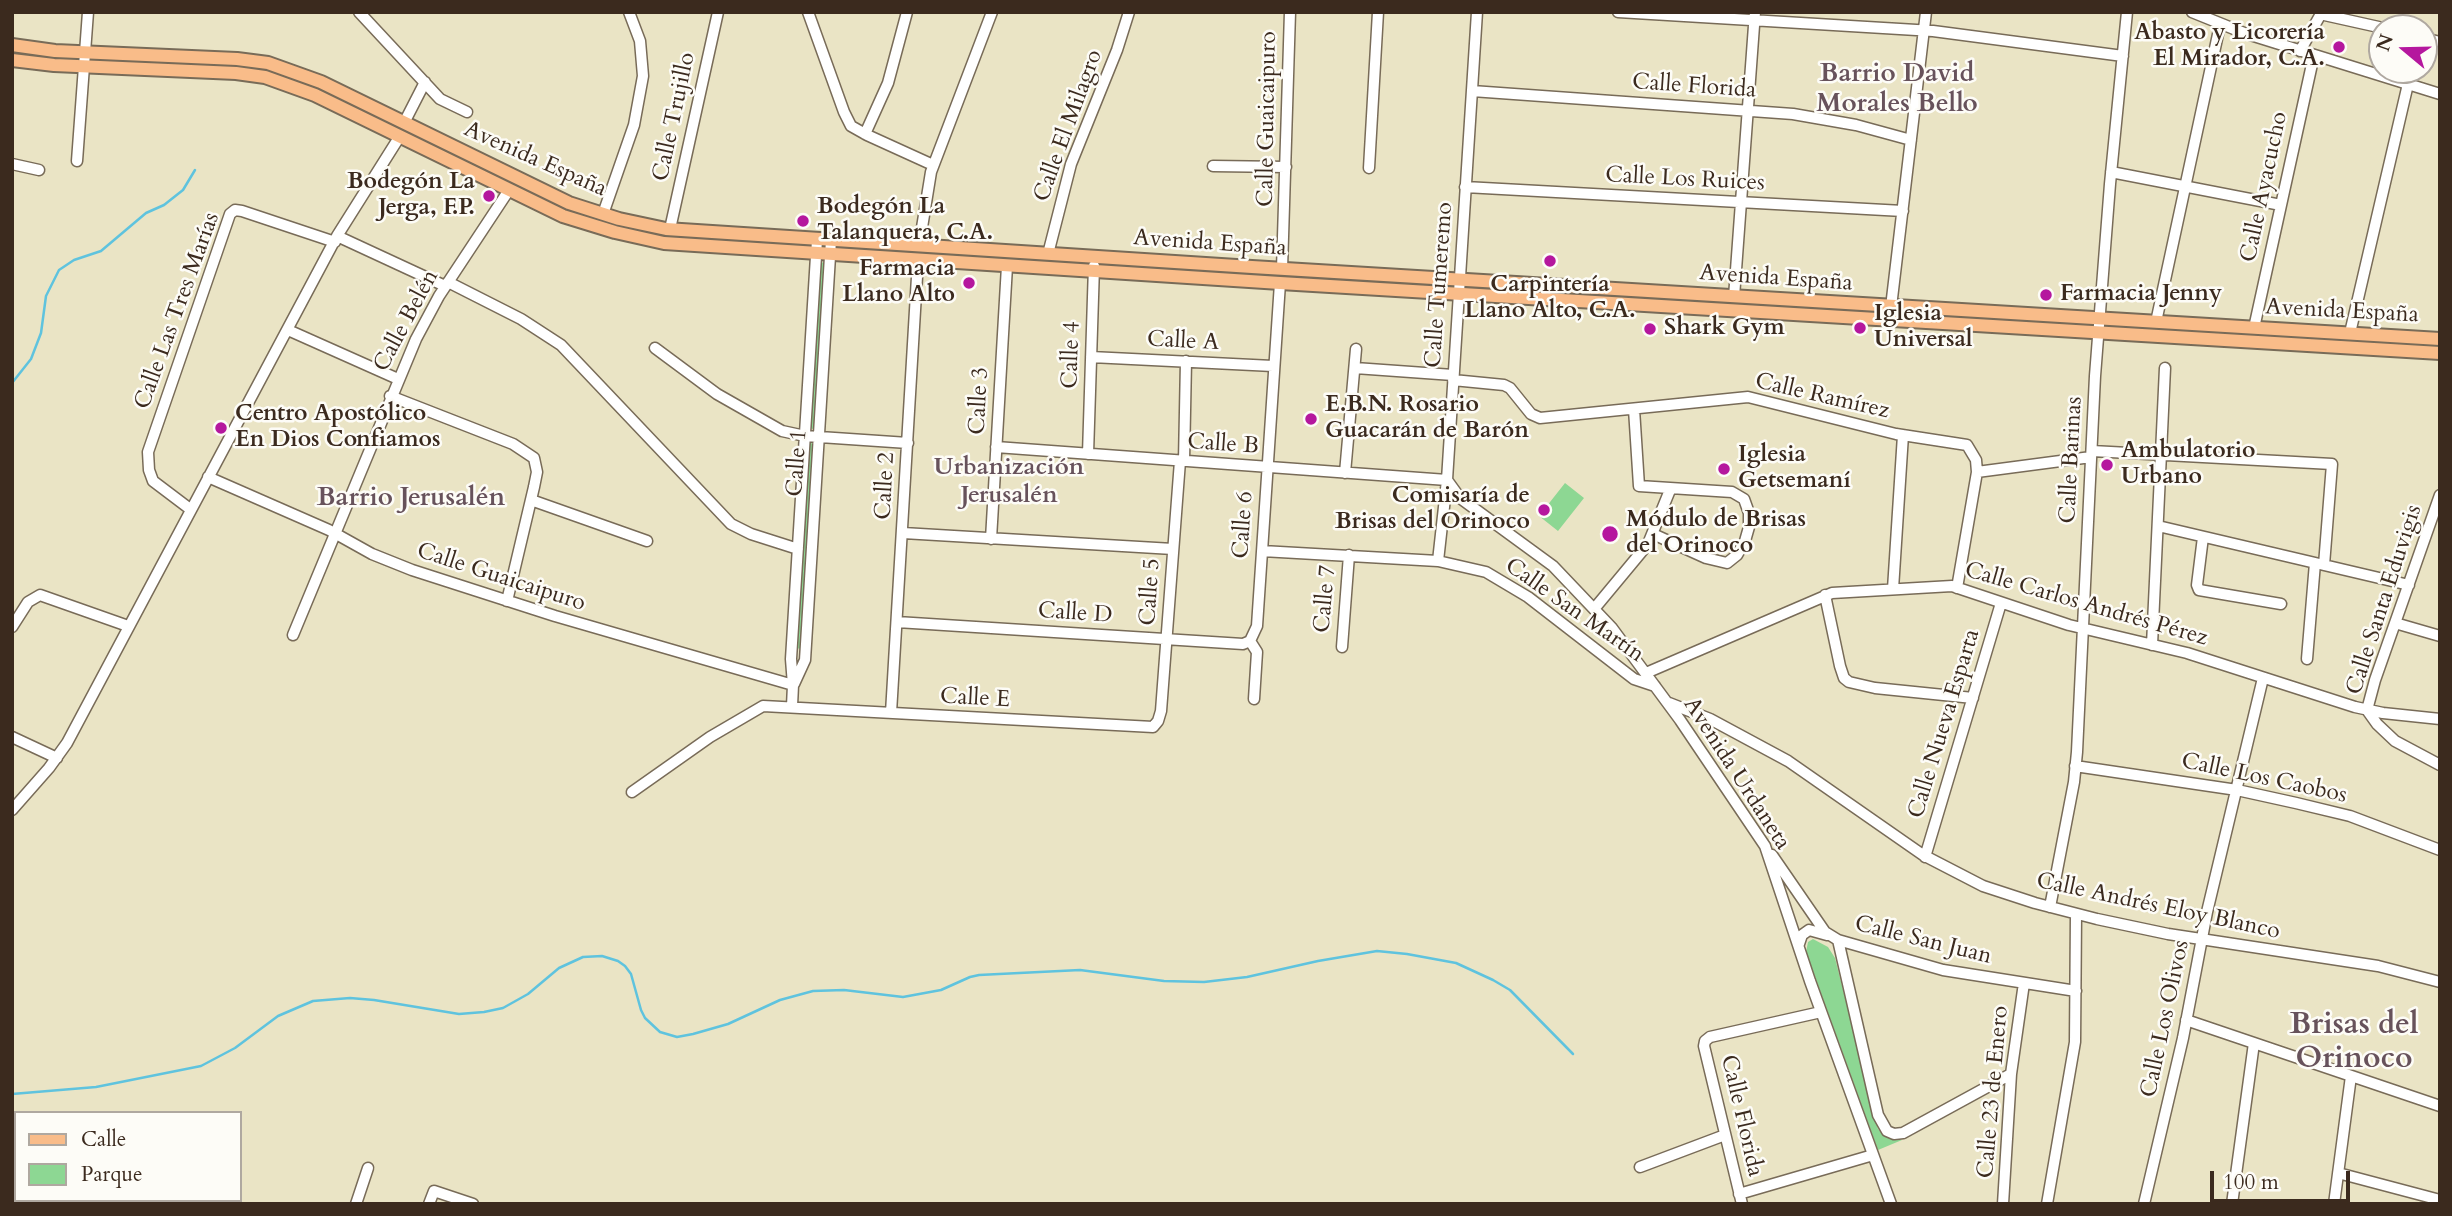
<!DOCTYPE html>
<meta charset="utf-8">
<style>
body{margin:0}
#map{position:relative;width:2452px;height:1216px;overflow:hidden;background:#eae4c5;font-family:Cardo,serif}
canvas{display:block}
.frame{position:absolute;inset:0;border:14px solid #3b2a1e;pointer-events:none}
.legend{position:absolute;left:14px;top:1111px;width:228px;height:91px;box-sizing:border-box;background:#fdfcf7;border:2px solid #afa8a0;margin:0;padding:9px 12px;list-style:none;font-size:21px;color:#3b2a1e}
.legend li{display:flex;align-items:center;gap:14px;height:35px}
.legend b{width:35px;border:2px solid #afa8a0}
.north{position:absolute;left:2368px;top:14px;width:70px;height:70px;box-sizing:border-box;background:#fdfcf7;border:2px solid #afa8a0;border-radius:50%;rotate:289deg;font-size:19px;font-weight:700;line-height:28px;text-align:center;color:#3b2a1e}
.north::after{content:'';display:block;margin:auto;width:24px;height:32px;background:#b5179e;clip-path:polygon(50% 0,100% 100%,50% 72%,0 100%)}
.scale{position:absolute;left:2210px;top:1171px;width:140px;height:32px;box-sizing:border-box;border:4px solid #3b2a1e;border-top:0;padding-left:9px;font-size:21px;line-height:24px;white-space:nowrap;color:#3b2a1e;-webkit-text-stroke:5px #fdfcf7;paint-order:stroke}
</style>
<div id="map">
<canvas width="2452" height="1216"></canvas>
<div class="frame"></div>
<ul class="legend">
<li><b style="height:9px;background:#f9bc89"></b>Calle</li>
<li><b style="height:19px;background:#8dd793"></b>Parque</li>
</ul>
<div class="north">N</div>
<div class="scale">100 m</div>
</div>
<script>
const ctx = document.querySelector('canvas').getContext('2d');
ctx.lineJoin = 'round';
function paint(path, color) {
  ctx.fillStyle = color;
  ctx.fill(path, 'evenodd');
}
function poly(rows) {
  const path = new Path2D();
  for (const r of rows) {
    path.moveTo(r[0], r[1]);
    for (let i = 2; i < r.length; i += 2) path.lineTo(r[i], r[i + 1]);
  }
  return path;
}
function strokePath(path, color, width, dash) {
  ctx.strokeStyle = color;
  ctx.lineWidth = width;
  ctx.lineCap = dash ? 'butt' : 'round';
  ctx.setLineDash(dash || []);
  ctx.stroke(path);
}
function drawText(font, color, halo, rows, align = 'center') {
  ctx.font = font + ' Cardo,serif';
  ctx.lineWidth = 5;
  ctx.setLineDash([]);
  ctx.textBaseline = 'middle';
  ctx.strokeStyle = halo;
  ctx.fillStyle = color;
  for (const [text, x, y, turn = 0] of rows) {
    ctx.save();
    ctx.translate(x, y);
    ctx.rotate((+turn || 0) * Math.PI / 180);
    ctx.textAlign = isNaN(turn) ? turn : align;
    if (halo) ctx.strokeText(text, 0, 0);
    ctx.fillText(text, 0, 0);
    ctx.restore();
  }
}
paint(poly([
 [103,59,254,65,298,77,583,213,812,244,813,247,665,238,582,218,296,82,102,62],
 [823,262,825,264,815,428,812,429,811,427,821,264],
 [1106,263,1448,285,1448,286,1106,267],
 [1474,286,2092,322,2095,324,2094,326,1473,289],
 [2117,324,2440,343,2440,349,2116,328],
 [812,443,813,445,801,647,799,649,797,647,809,444],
 [1565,483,1584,498,1558,531,1539,516],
 [1813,939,1828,947,1835,958,1878,1129,1888,1138,1902,1140,1878,1150,1806,952,1808,942]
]), '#8dd793');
strokePath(poly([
 [12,383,31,359,41,333,46,296,59,270,74,260,101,251,146,213,164,205,183,190,195,170],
 [12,1094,96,1087,201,1066,235,1048,278,1016,313,1001,350,998,374,1000,459,1014,484,1012,503,1008,528,994,559,968,583,957,602,956,618,961,625,966,631,974,641,1010,645,1018,660,1032,677,1037,693,1034,728,1024,780,1000,813,991,844,990,903,997,941,990,970,977,979,975,1080,970,1164,981,1204,982,1247,977,1318,961,1377,951,1407,954,1456,963,1493,980,1510,990,1573,1054]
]), '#5fc3de', 2.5);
const minor = poly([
 [359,12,440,99,467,112],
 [808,12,844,112,851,126,867,135,933,165],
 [1618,12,1933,31,2123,56],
 [2192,12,2244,33,2440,94],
 [2320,14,2383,28],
 [2424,38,2440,42],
 [2300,51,2322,12],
 [1472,91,1793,114,1856,125,1911,140],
 [404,123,425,82],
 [865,134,888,83,907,12],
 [77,161,88,12],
 [12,164,39,170],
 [1213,166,1286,167],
 [1369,168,1378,12],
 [2111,172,2281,205],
 [1465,187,1903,211],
 [603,214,634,125,643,76,640,41,629,12],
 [670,229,718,12],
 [337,236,445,286],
 [919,246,931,172,992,12],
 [1048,254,1071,164,1117,50,1129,12],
 [1282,269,1290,12],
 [448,282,521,319,561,345,731,524,751,534,798,549],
 [1734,297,1755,12],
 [1891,307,1926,12],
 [2156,322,2220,25],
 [2254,328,2314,55],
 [288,330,398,379],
 [2350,333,2408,84],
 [655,348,717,394,782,431,805,436,908,443],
 [1091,357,1273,366],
 [1355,368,1453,375],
 [1453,380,1504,385,1510,388,1531,414,1540,418,1748,397,1896,434,1967,445,1976,460,1977,472,1957,588],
 [390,396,513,444,534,458,537,472,534,487,507,601],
 [1634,409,1639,486,1732,492,1744,499,1749,513,1749,527,1745,541,1737,555,1727,563,1706,558,1653,534],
 [996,447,1447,480],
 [2092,451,2332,464,2324,565],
 [1088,454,1094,266],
 [1184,461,1186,361],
 [1977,472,2091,457],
 [1345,473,1356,349],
 [208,477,329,530,372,554,412,570,555,616,793,685],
 [1447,480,1460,498,1553,566,1612,628,1680,720,1765,846,1810,981,1891,1204],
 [2440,495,2375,680,2367,710,2377,724,2395,741,2440,765],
 [531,500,647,541],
 [190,509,153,481,149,470,148,452,230,214,235,210,242,211,335,242],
 [2158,526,2409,585],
 [903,533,1173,549],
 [2203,537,2197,585,2199,590,2281,604],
 [991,539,1007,266],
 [1262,551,1438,561,1486,572,1528,597,1634,679,1655,686],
 [1438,561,1447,480,1477,12],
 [1893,589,1903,435],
 [1825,595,1840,666,1844,678,1849,682,1875,688,1973,698],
 [1594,609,1648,544,1670,490],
 [897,622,1243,644,1250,641],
 [2395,623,2440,636],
 [12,627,28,602,40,595,128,626],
 [293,635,416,339,439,296,509,190],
 [1250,641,1257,626,1280,283],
 [1250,641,1257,652,1254,699],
 [2152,645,2165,368],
 [1342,647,1349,555],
 [2307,659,2315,563],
 [1646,673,1832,593,1952,586,2069,625,2187,653,2355,707,2383,713,2440,719],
 [794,684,805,660,831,240],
 [1669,703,1710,719,1788,761,1923,855,1983,886,2035,903,2097,919,2168,934,2378,966,2440,982],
 [792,706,793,685,791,659,817,240],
 [891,713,918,260],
 [12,737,57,758],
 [2075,766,2237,790,2296,803,2350,816,2440,850],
 [632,792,710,737,763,706,1153,727,1158,721,1161,711,1180,461],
 [12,810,49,768,67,743,337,236,400,136],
 [1772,855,1825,932,1838,940,1943,970,2076,991],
 [1925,857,2001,603],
 [2050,907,2074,782,2077,752,2095,376,2110,184,2127,12],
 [1838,940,1878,1115,1887,1131,1894,1134,1903,1133,2011,1074],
 [1799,944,1802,935,1809,930,1827,935],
 [2186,1020,2440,1106],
 [1640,1167,1725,1135],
 [2338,1173,2440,1200],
 [1739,1194,1873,1155],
 [356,1204,368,1168],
 [429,1204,434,1191,473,1204],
 [1742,1204,1704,1046,1705,1041,1710,1037,1821,1012],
 [2003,1204,2011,1074,2024,983],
 [2047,1204,2075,1042,2076,914],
 [2144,1204,2183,1038,2207,912,2263,678],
 [2232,1204,2254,1043],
 [2334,1204,2351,1076]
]);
const major = poly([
 [12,45,55,51,237,59,268,63,321,82,569,203,619,219,666,229,1252,267,2440,339],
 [12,60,54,65,236,73,265,77,315,95,563,216,615,232,664,243,1280,283,2440,353]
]);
strokePath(minor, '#786b58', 13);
strokePath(major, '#786b58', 16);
strokePath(minor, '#fff', 10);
strokePath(major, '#f9bc89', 12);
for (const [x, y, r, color] of [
 [2339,47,7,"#b5179e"],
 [489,196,7,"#b5179e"],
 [803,221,7,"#b5179e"],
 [1550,261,7,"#b5179e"],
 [969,283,7,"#b5179e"],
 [2046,295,7,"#b5179e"],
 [1860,328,7,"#b5179e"],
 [1650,329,7,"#b5179e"],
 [1311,419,7,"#b5179e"],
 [221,428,7,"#b5179e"],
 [2107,465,7,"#b5179e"],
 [1724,469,7,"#b5179e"],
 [1544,510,7,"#b5179e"],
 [1610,534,9,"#b5179e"]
]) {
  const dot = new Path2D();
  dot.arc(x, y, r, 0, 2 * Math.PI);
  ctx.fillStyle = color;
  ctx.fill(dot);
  strokePath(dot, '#fdfcf7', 2.5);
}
drawText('bold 23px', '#3b2a1e', '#fdfcf7', [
 ["Abasto y Licorería",2325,34,"right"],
 ["El Mirador, C.A.",2325,60,"right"],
 ["Bodegón La",475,183,"right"],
 ["Jerga, F.P.",475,209,"right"],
 ["Bodegón La",817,208],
 ["Talanquera, C.A.",817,234],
 ["Farmacia",955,270,"right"],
 ["Llano Alto",955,296,"right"],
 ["Carpintería",1550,286,"center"],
 ["Llano Alto, C.A.",1550,312,"center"],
 ["Farmacia Jenny",2060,295],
 ["Iglesia",1874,315],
 ["Universal",1874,341],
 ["Shark Gym",1664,329],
 ["E.B.N. Rosario",1325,406],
 ["Guacarán de Barón",1325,432],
 ["Centro Apostólico",235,415],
 ["En Dios Confiamos",235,441],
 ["Ambulatorio",2121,452],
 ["Urbano",2121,478],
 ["Iglesia",1738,456],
 ["Getsemaní",1738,482],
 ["Comisaría de",1530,497,"right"],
 ["Brisas del Orinoco",1530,523,"right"],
 ["Módulo de Brisas",1626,521],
 ["del Orinoco",1626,547]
], 'left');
drawText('23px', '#3b2a1e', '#fdfcf7', [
 ["Calle Florida",1694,87,4],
 ["Calle Trujillo",675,117,-78],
 ["Calle Guaicaipuro",1268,119,-89],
 ["Calle El Milagro",1069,126,-70],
 ["Avenida España",535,160,24],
 ["Calle Los Ruices",1685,180,3],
 ["Calle Ayacucho",2265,187,-78],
 ["Avenida España",1210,244,4],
 ["Avenida España",1776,279,4],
 ["Calle Tumeremo",1440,285,-86],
 ["Calle Las Tres Marías",178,311,-70],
 ["Avenida España",2342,312,3],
 ["Calle Belén",407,321,-62],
 ["Calle A",1183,342,3],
 ["Calle 4",1072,355,-88],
 ["Calle Ramírez",1822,397,13],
 ["Calle 3",980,401,-87],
 ["Calle B",1223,445,4],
 ["Calle Barinas",2072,460,-87],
 ["Calle 1",798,463,-86],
 ["Calle 2",886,486,-87],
 ["Calle 6",1244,525,-86],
 ["Calle Guaicaipuro",501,578,18],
 ["Calle 5",1151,592,-86],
 ["Calle 7",1326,599,-85],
 ["Calle Santa Eduvigis",2385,600,-72],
 ["Calle Carlos Andrés Pérez",2086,605,16],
 ["Calle San Martín",1574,611,35],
 ["Calle D",1075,614,4],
 ["Calle E",975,699,3],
 ["Calle Nueva Esparta",1945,724,-73],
 ["Avenida Urdaneta",1736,774,57],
 ["Calle Los Caobos",2264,779,12],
 ["Calle Andrés Eloy Blanco",2158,907,12],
 ["Calle San Juan",1923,941,14],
 ["Calle Los Olivos",2166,1019,-78],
 ["Calle 23 de Enero",1994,1092,-85],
 ["Calle Florida",1741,1116,77]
]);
drawText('bold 24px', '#67525b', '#fdfcf7', [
 ["Urbanización",1009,468],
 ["Jerusalén",1009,496]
]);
drawText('bold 26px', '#67525b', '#fdfcf7', [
 ["Barrio David",1897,75],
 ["Morales Bello",1897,105],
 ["Barrio Jerusalén",411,499]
]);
drawText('bold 30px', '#67525b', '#fdfcf7', [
 ["Brisas del",2354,1026],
 ["Orinoco",2354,1060]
]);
</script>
